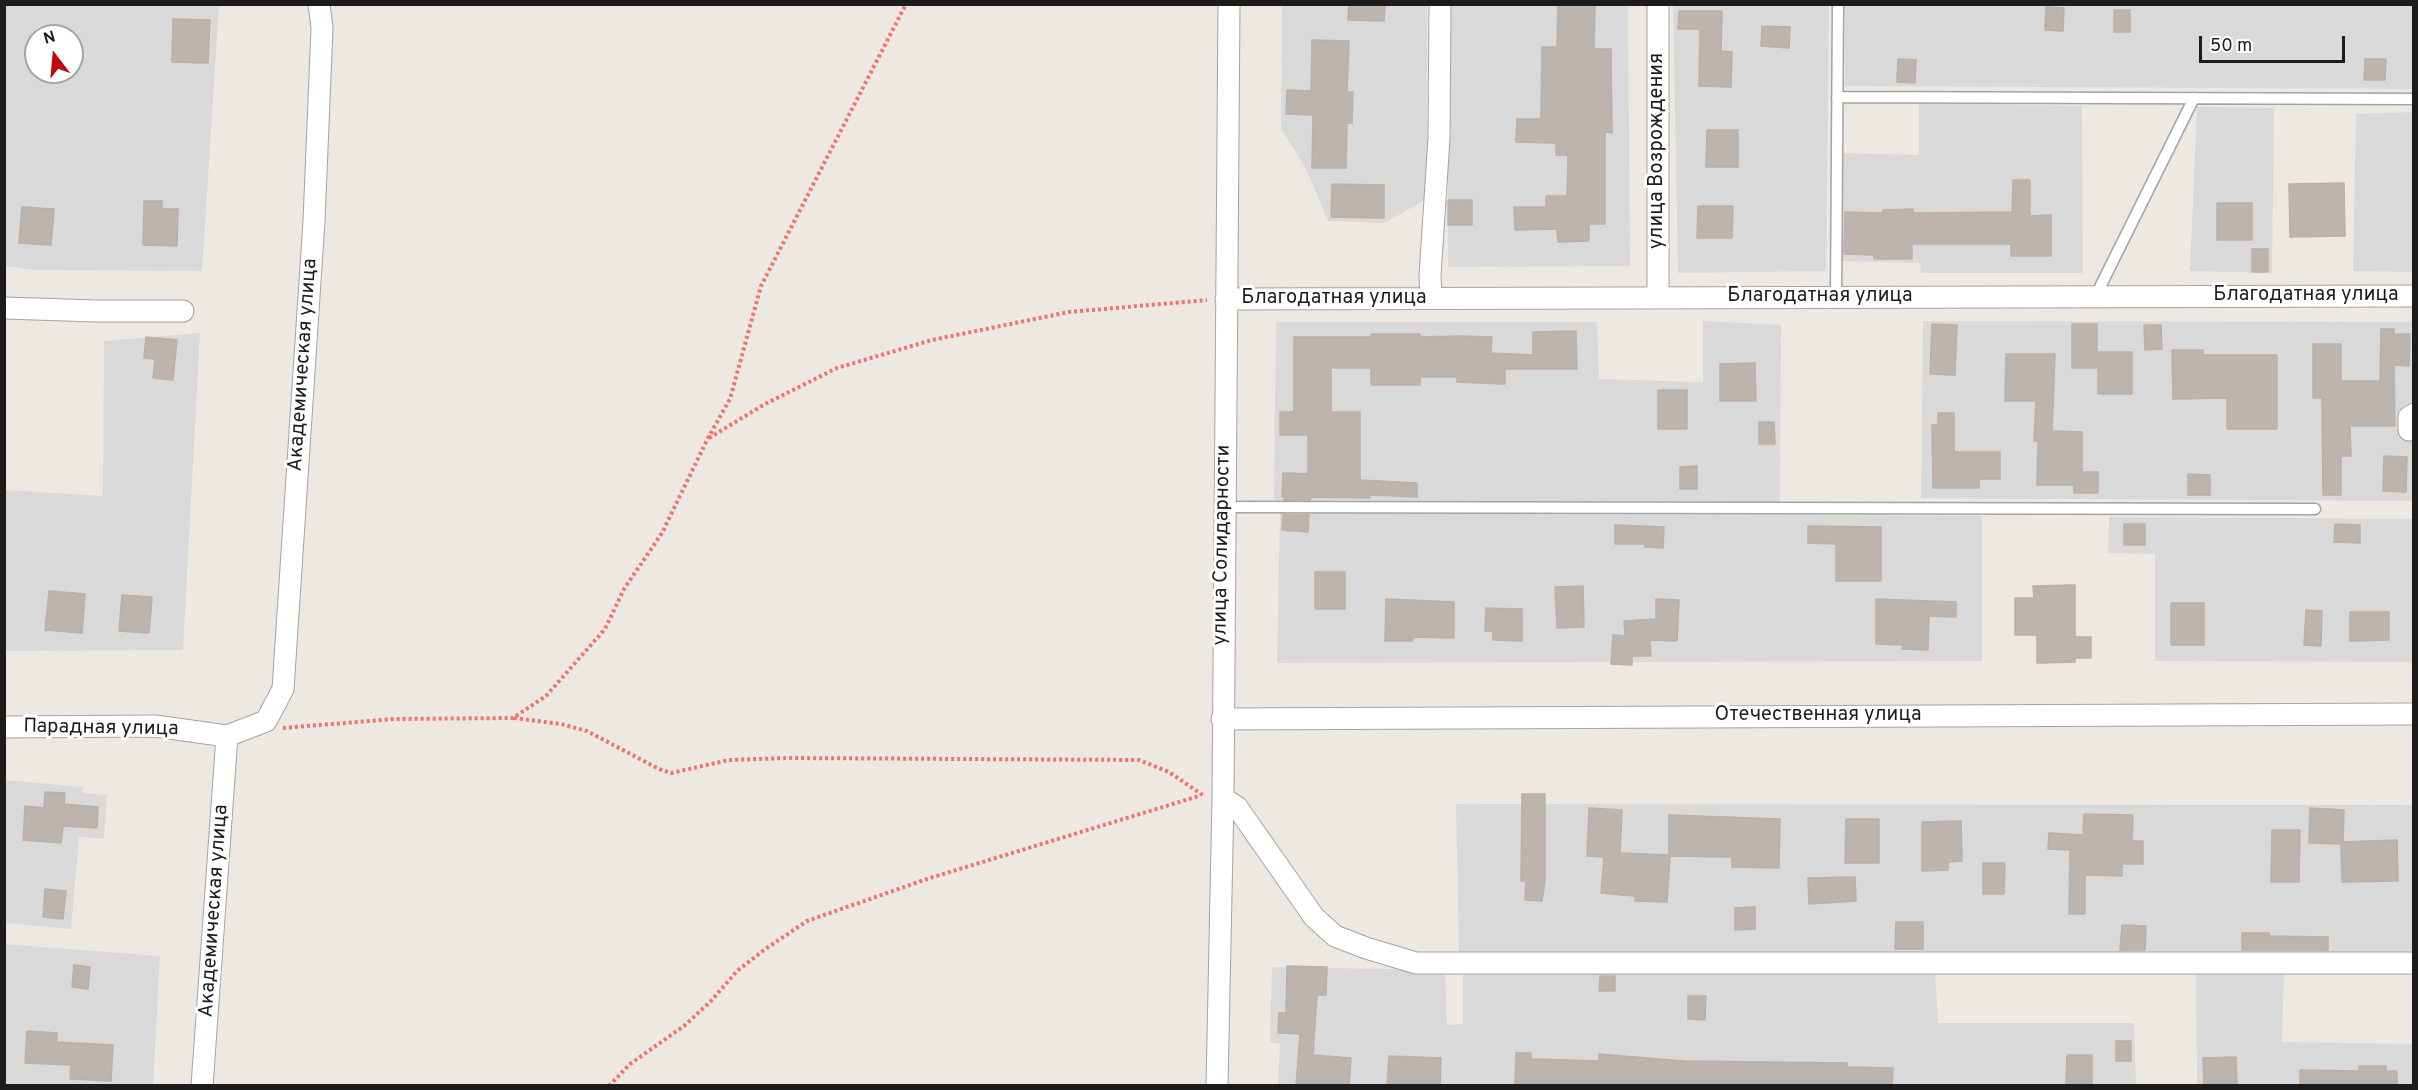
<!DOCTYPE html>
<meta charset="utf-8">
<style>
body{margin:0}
#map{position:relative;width:2418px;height:1090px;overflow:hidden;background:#ede8e2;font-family:Overpass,sans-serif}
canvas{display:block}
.frame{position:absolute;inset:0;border:6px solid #1c1c1c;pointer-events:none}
.north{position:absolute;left:24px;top:24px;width:60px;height:60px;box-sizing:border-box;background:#fff;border:2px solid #a4a4a4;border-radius:50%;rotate:344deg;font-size:16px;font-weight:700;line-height:24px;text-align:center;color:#1c1c1c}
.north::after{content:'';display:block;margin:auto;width:21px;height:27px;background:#bf0814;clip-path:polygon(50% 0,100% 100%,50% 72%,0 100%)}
.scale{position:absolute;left:2199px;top:36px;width:146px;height:27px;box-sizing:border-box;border:3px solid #1c1c1c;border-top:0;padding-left:8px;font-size:18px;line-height:21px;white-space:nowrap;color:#1c1c1c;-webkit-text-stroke:4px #fff;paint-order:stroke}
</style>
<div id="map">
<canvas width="2418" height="1090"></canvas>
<div class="frame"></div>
<div class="north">N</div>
<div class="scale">50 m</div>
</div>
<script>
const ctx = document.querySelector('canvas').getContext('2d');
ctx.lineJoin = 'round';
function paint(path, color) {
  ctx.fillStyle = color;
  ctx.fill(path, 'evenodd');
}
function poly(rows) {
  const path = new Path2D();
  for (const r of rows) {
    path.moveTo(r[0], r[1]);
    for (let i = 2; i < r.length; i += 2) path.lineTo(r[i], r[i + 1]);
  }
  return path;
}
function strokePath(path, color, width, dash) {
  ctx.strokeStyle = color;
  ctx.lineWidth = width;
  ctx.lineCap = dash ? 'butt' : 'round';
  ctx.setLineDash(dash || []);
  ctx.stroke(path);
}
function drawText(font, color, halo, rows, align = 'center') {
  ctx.font = font + ' Overpass,sans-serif';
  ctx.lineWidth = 6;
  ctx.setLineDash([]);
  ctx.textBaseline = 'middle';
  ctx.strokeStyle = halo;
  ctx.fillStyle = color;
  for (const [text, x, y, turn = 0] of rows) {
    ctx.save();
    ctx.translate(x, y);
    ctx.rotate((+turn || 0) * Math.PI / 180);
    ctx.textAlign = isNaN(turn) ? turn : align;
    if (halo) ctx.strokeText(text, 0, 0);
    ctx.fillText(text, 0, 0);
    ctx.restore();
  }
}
paint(poly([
 [5,5,219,5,202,271,35,270,5,266],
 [36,36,72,36,72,72,36,72],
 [1282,5,1427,5,1427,199,1384,223,1328,221,1307,171,1281,128],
 [1448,5,1628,5,1630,266,1448,267],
 [1673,5,1829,5,1826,271,1678,273],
 [1845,5,2413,5,2413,89,1845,86],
 [1919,103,2082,106,2083,273,1921,273,1920,263,1842,261,1842,153,1919,155],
 [2197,107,2274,108,2272,273,2190,271],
 [2413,112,2413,272,2353,271,2356,114],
 [1703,321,1781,325,1780,502,1274,500,1276,322,1597,322,1599,379,1703,382],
 [1923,321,2413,322,2413,501,1921,498],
 [200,333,183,650,5,651,4,490,103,496,104,341],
 [1280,513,1982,516,1982,661,1277,663],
 [2109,517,2413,519,2413,662,2155,661,2155,554,2108,553],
 [4,780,83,787,82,793,107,795,104,839,79,837,71,929,5,923],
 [1456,804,2413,805,2413,953,1459,953],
 [4,944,160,956,153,1085,5,1085],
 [1272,967,1445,970,1447,1025,1463,1024,1463,970,1935,971,1938,1023,2134,1023,2136,1085,1278,1085,1280,1044,1270,1042],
 [2284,970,2282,1042,2413,1044,2413,1085,2197,1085,2196,972]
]), '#dad9d9');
const building = poly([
 [1349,4,1385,4,1384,21,1348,20,1349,4],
 [1558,4,1595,4,1594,49,1611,49,1612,133,1605,132,1605,224,1589,224,1589,241,1558,242,1557,229,1515,230,1514,207,1546,207,1546,196,1567,196,1568,155,1556,155,1556,143,1516,142,1517,119,1541,119,1542,47,1557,47,1558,4],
 [2046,7,2064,8,2063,31,2045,30,2046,7],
 [2114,10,2130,10,2130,32,2114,32,2114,10],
 [1679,11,1722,11,1721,51,1732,52,1731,87,1699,86,1700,29,1678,29,1679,11],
 [173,19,210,20,208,63,172,62,173,19],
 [1762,26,1790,27,1789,48,1761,46,1762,26],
 [1312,40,1349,41,1347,92,1353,92,1352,123,1347,123,1346,168,1312,168,1313,115,1286,114,1287,90,1311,91,1312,40],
 [1898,59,1916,60,1915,83,1897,82,1898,59],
 [2365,59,2386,59,2385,80,2364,80,2365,59],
 [1707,130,1738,130,1738,167,1706,167,1707,130],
 [2013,180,2030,180,2030,216,2051,215,2051,256,2011,256,2011,244,1912,244,1912,259,1874,259,1874,255,1844,254,1845,212,1883,213,1883,210,1913,209,1913,213,2012,212,2013,180],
 [2344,183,2345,236,2290,237,2289,184,2344,183],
 [1332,184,1384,185,1384,218,1331,217,1332,184],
 [1448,200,1472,200,1472,225,1448,225,1448,200],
 [144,201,162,201,162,209,178,209,177,246,143,245,144,201],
 [2217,203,2252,203,2252,240,2217,240,2217,203],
 [1698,206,1733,206,1732,238,1697,238,1698,206],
 [22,207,54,209,51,245,19,243,22,207],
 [2252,249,2268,249,2268,272,2252,272,2252,249],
 [1932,324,1957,325,1955,375,1930,374,1932,324],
 [2072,324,2097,324,2097,352,2132,352,2132,394,2098,394,2098,368,2072,368,2072,324],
 [2144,325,2161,325,2162,349,2145,350,2144,325],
 [2381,329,2394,329,2394,334,2410,334,2409,366,2394,365,2395,426,2350,426,2351,456,2341,456,2341,495,2323,495,2322,398,2313,398,2313,344,2341,344,2341,381,2380,381,2381,329],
 [1576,331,1577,369,1505,369,1505,384,1457,382,1457,377,1420,377,1420,385,1371,385,1371,368,1331,368,1331,412,1360,412,1360,480,1417,483,1417,497,1370,495,1370,498,1311,497,1310,500,1284,500,1285,497,1282,497,1283,473,1308,474,1308,435,1280,435,1280,412,1294,412,1294,337,1371,337,1371,334,1420,334,1420,337,1459,336,1492,337,1491,353,1533,355,1533,332,1576,331],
 [146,337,177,340,173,380,153,378,155,359,144,358,146,337],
 [2172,350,2203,350,2203,355,2277,355,2277,429,2227,429,2227,398,2173,399,2172,350],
 [2006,354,2055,354,2052,431,2082,432,2082,472,2098,472,2098,493,2074,493,2074,485,2037,485,2038,441,2034,441,2036,401,2005,401,2006,354],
 [1755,363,1756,401,1720,401,1720,364,1755,363],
 [1658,390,1687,390,1687,429,1658,429,1658,390],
 [1938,413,1954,413,1954,452,2000,452,2000,479,1979,479,1979,488,1933,488,1932,425,1938,425,1938,413],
 [1759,422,1774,422,1775,444,1759,444,1759,422],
 [2384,456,2407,457,2406,492,2383,491,2384,456],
 [1697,466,1697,489,1680,489,1680,467,1697,466],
 [2188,474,2210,475,2210,495,2188,495,2188,474],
 [1283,515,1309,515,1308,532,1282,530,1283,515],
 [2124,524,2145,524,2145,545,2124,545,2124,524],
 [2335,524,2360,525,2360,543,2334,542,2335,524],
 [1615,525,1664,527,1663,548,1645,547,1645,544,1615,544,1615,525],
 [1808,526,1881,527,1881,581,1836,581,1836,544,1808,543,1808,526],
 [1315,572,1345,572,1345,609,1315,609,1315,572],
 [2075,585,2075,637,2091,637,2091,658,2075,658,2075,662,2037,663,2037,635,2015,635,2015,598,2034,598,2033,586,2075,585],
 [1583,586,1584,627,1557,628,1555,587,1583,586],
 [49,591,85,594,82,633,45,630,49,591],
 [122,595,152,597,149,633,119,631,122,595],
 [1386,599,1454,602,1454,638,1413,637,1413,641,1385,641,1386,599],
 [1656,599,1679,600,1677,641,1650,640,1651,656,1632,656,1632,665,1611,664,1613,635,1625,636,1624,621,1656,619,1656,599],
 [1876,599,1956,602,1956,617,1929,616,1928,650,1902,649,1903,645,1876,644,1876,599],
 [2171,603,2204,603,2204,645,2171,645,2171,603],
 [1486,608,1522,609,1522,641,1493,640,1493,631,1485,631,1486,608],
 [2306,610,2322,611,2321,646,2304,645,2306,610],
 [2350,612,2389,612,2389,640,2350,641,2350,612],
 [45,792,65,793,64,804,98,807,97,828,63,826,61,843,23,840,25,806,44,808,45,792],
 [1522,794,1545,794,1545,881,1542,901,1525,900,1526,881,1521,881,1522,794],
 [1589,808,1622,810,1620,853,1669,855,1669,815,1780,819,1779,868,1732,867,1732,857,1670,856,1667,902,1635,901,1635,896,1601,893,1604,857,1587,856,1589,808],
 [2310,808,2344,810,2343,842,2397,840,2398,881,2342,882,2341,844,2309,843,2310,808],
 [2084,814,2133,815,2132,841,2143,841,2143,864,2122,864,2122,876,2085,875,2085,914,2069,914,2070,850,2048,849,2049,833,2083,835,2084,814],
 [1846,819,1879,819,1879,863,1845,863,1846,819],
 [1961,821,1962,861,1948,862,1948,870,1922,871,1922,822,1961,821],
 [2272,830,2300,830,2299,882,2271,882,2272,830],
 [1983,863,2005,863,2004,894,1983,894,1983,863],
 [1855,877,1856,901,1809,904,1808,878,1855,877],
 [45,889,66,891,63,919,43,917,45,889],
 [1755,907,1755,929,1735,930,1735,908,1755,907],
 [1896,922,1923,922,1923,949,1895,949,1896,922],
 [2122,925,2146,926,2145,950,2120,950,2122,925],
 [2242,933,2269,933,2269,936,2328,937,2328,950,2242,950,2242,933],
 [74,965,90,967,88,989,72,987,74,965],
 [1287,966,1327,967,1326,995,1317,995,1313,1055,1351,1058,1349,1086,1296,1086,1300,1034,1278,1033,1279,1013,1286,1013,1287,966],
 [1600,976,1615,976,1615,991,1599,991,1600,976],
 [1688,996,1706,996,1705,1020,1688,1019,1688,996],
 [27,1031,57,1033,57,1042,113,1045,111,1081,70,1079,71,1065,25,1063,27,1031],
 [2116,1041,2131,1041,2131,1061,2116,1061,2116,1041],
 [1516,1053,1531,1053,1531,1059,1599,1061,1599,1054,1684,1061,1847,1063,1847,1067,1893,1068,1892,1086,1515,1086,1516,1053],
 [2067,1055,2092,1055,2092,1086,2066,1086,2067,1055],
 [1389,1056,1441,1058,1440,1086,1387,1086,1389,1056],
 [2236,1057,2237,1086,2204,1086,2203,1058,2236,1057],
 [2359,1066,2386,1066,2386,1071,2397,1071,2397,1086,2300,1086,2300,1070,2359,1071,2359,1066]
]);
paint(building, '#bdb4ae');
strokePath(building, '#beaea5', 1.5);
const service = poly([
 [1837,97,2414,99],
 [1836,297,1838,4],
 [2098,297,2100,287,2194,98],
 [1224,507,2315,509]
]);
const minor = poly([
 [1431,298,1430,276,1439,138,1440,4],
 [1658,298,1658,4],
 [1226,299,2414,296],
 [4,308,96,311,183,311],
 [2409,430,2409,417,2414,414],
 [1222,719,2414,714],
 [4,727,155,726,227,736,266,721,283,689,314,221,322,28,319,4],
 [1223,798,1237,807,1314,917,1335,936,1366,948,1416,963,2414,963],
 [202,1086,227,736],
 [1217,1086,1223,798,1229,4]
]);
strokePath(service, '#a3a3a3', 13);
strokePath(minor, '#a3a3a3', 23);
strokePath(poly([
 [709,438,765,404,837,368,932,340,1069,312,1207,300],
 [514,718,561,724,587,731,659,769,671,773,729,760,788,758,1139,760,1169,772,1204,796],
 [283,728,394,719,513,718,546,696,605,629,624,589,662,533,708,438,730,399,761,286,906,4],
 [609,1086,630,1064,684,1026,711,1001,737,971,764,950,807,921,930,878,1199,796]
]), '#f4716c', 4, [3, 3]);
strokePath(service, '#fff', 10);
strokePath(minor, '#fff', 21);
drawText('20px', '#1c1c1c', '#fff', [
 ["улица Возрождения",1658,151,-90],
 ["Благодатная улица",2306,296],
 ["Благодатная улица",1820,297],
 ["Благодатная улица",1334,299],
 ["Академическая улица",304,365,-86],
 ["улица Солидарности",1223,545,-89],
 ["Отечественная улица",1818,716],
 ["Парадная улица",101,729,1],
 ["Академическая улица",215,911,-86]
]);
</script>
